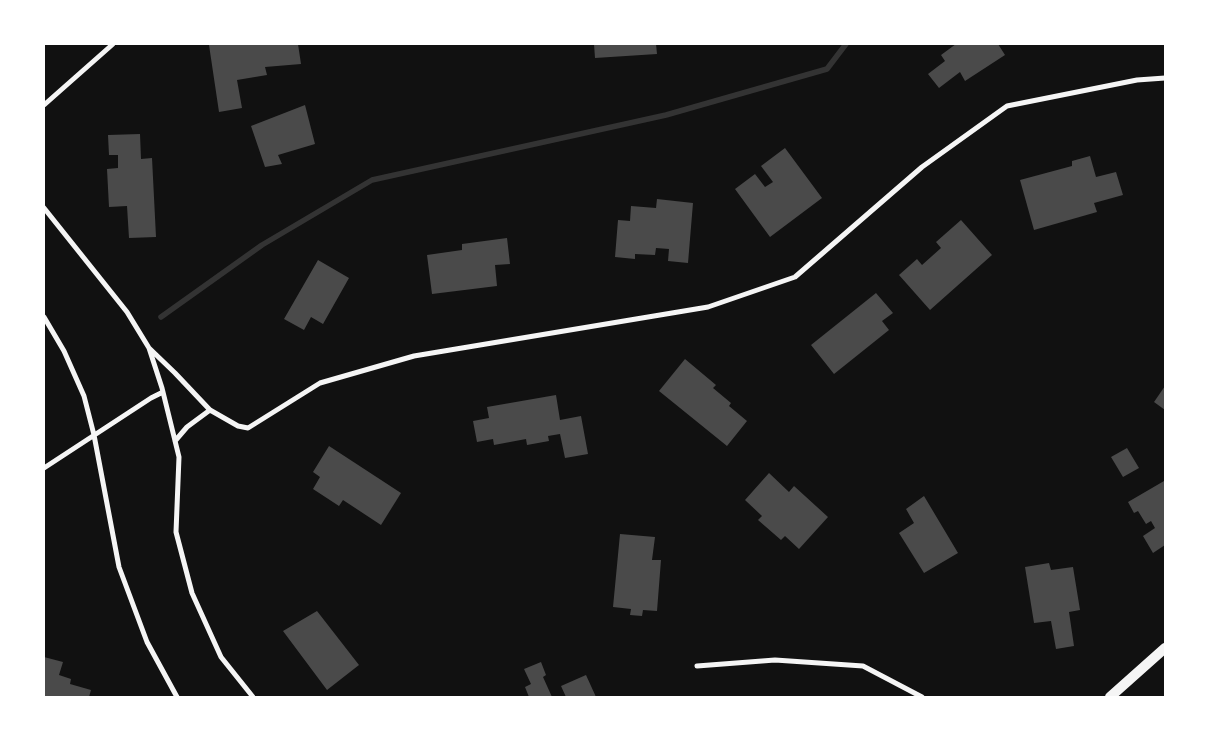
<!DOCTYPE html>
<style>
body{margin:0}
#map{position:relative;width:1209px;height:741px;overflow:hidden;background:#111;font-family:Montserrat,sans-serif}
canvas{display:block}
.frame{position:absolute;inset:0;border:45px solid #fff;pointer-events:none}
</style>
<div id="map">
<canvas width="1209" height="741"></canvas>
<div class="frame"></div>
</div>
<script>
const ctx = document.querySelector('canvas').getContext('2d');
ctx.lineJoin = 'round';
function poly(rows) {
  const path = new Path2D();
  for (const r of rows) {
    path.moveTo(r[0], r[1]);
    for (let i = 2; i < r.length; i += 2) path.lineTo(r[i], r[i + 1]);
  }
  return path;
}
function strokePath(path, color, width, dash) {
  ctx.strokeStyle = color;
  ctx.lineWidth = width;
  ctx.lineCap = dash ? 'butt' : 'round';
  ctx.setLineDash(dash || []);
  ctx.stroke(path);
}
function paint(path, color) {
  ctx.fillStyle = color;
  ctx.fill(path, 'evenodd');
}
strokePath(poly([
 [161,317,262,245,372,180,666,115,827,69,846,44]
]), '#333', 5.5);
paint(poly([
 [211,44,298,44,301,64,265,67,267,75,237,80,242,108,219,112,209,45],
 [594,44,656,44,657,54,595,58],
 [956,44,998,44,1005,55,965,81,960,72,939,88,928,74,945,61,941,55],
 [305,105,315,144,278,155,282,164,265,167,251,126],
 [140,134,141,159,152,158,156,237,129,238,127,206,109,207,107,169,118,168,118,155,109,155,108,135],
 [785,148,822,198,770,237,735,189,755,174,765,187,773,182,761,166],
 [1090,156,1096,177,1116,172,1123,195,1094,203,1097,212,1034,230,1020,180,1072,166,1072,161],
 [657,199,693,203,688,263,668,261,669,249,656,248,655,255,635,254,635,259,615,257,618,220,630,221,631,206,656,208],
 [961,220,992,255,930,310,899,275,917,259,922,265,941,248,936,242],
 [507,238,510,264,495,265,497,286,432,294,427,255,462,250,462,244],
 [318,260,349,278,323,324,311,317,304,330,284,319],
 [876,293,893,313,882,321,889,330,834,374,811,345],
 [685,359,716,385,713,388,731,403,729,406,747,421,727,446,659,391],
 [1165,386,1165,410,1154,402],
 [556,395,560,420,581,416,588,454,565,458,560,434,548,436,549,441,527,445,526,439,494,445,493,439,477,442,473,421,489,418,487,407],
 [329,446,401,493,381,525,343,500,339,506,313,489,320,477,313,472],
 [1127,448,1139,468,1123,477,1111,457],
 [769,473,789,492,794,486,828,517,799,549,785,536,781,540,758,520,762,516,745,500],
 [1164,481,1165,484,1165,545,1153,553,1143,536,1155,528,1151,521,1146,524,1138,511,1134,513,1128,502],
 [924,496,958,553,924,573,899,533,914,523,906,509],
 [620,534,655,537,652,560,661,560,657,611,643,610,642,616,630,615,631,609,613,607],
 [1049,563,1051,570,1073,567,1080,610,1069,612,1074,646,1056,649,1051,621,1034,623,1025,567],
 [317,611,359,665,327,690,283,631],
 [44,657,63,662,59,675,71,679,70,684,91,690,89,697,44,697],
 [541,662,546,675,543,677,552,697,529,697,525,687,531,684,524,669],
 [586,675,596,697,566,697,561,686]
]), '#4a4a4a');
strokePath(poly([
 [44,105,113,44],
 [44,208,127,312,149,348,162,388,179,457,176,532,192,593,221,657,253,697],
 [44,317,64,351,84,396,94,435,119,567,147,642,177,697],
 [149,348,175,373,210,410,238,426,248,428,320,383,414,356,708,307,795,277,922,167,1007,106,1137,80,1165,78],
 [175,441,187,427,210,410],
 [44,468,151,398,163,392],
 [697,666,775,660,863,666,922,697]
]), '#f5f5f5', 5);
strokePath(poly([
 [1110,697,1165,648]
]), '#f5f5f5', 10);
</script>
